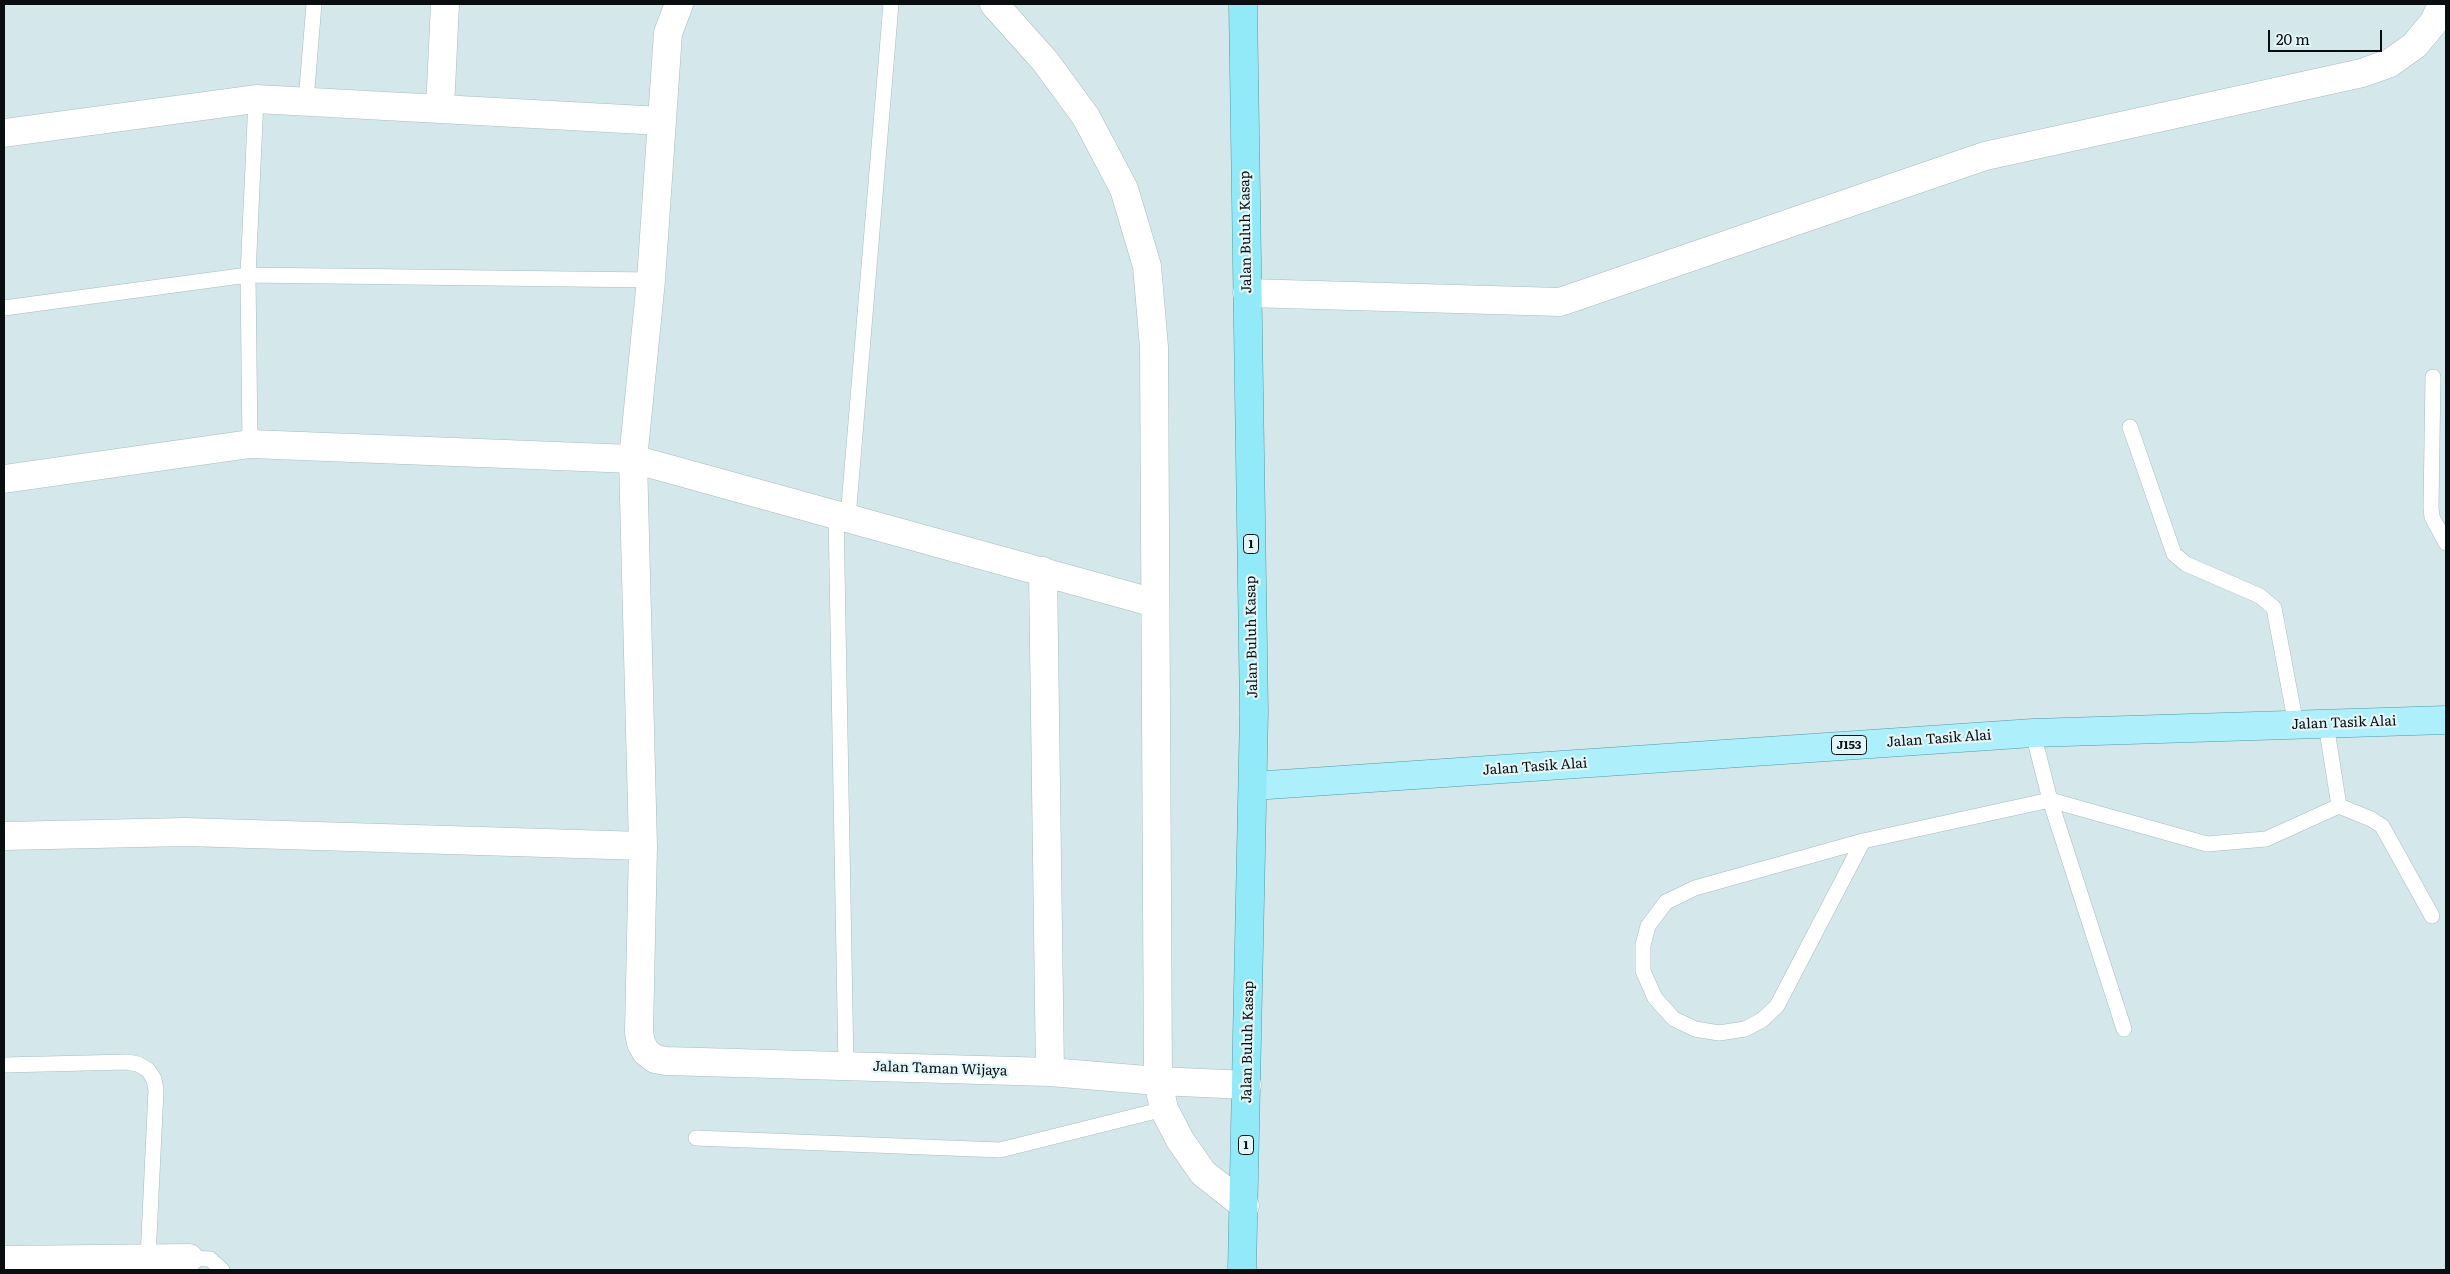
<!DOCTYPE html>
<style>
body{margin:0}
#map{position:relative;width:2450px;height:1274px;overflow:hidden;background:#d4e7eb;font-family:Literata,serif}
canvas{display:block}
.frame{position:absolute;inset:0;border:5px solid #090f10;pointer-events:none}
.scale{position:absolute;left:2268px;top:30px;width:114px;height:22px;box-sizing:border-box;border:2px solid #090f10;border-top:0;padding-left:6px;font-size:15px;line-height:18px;white-space:nowrap;color:#090f10;-webkit-text-stroke:4px #e2f5f8;paint-order:stroke}
</style>
<div id="map">
<canvas width="2450" height="1274"></canvas>
<div class="frame"></div>
<div class="scale">20 m</div>
</div>
<script>
const ctx = document.querySelector('canvas').getContext('2d');
ctx.lineJoin = 'round';
function poly(rows) {
  const path = new Path2D();
  for (const r of rows) {
    path.moveTo(r[0], r[1]);
    for (let i = 2; i < r.length; i += 2) path.lineTo(r[i], r[i + 1]);
  }
  return path;
}
function strokePath(path, color, width, dash) {
  ctx.strokeStyle = color;
  ctx.lineWidth = width;
  ctx.lineCap = dash ? 'butt' : 'round';
  ctx.setLineDash(dash || []);
  ctx.stroke(path);
}
function drawText(font, color, halo, rows, align = 'center') {
  ctx.font = font + ' Literata,serif';
  ctx.lineWidth = 4.5;
  ctx.setLineDash([]);
  ctx.textBaseline = 'middle';
  ctx.strokeStyle = halo;
  ctx.fillStyle = color;
  for (const [text, x, y, turn = 0] of rows) {
    ctx.save();
    ctx.translate(x, y);
    ctx.rotate((+turn || 0) * Math.PI / 180);
    ctx.textAlign = isNaN(turn) ? turn : align;
    if (halo) ctx.strokeText(text, 0, 0);
    ctx.fillText(text, 0, 0);
    ctx.restore();
  }
}
const service = poly([
 [306,101,314,4],
 [4,308,248,275,651,280],
 [2433,377,2431,508,2432,517,2446,543],
 [2130,427,2174,554,2186,564,2260,596,2274,608,2296,725],
 [250,444,248,275,256,99],
 [836,514,846,1066],
 [848,518,891,4],
 [2326,724,2339,806,2371,819,2382,826,2432,916],
 [2050,800,2207,844,2266,839,2339,806],
 [2050,800,2124,1029],
 [1863,841,1777,1006,1762,1020,1745,1029,1719,1033,1695,1029,1674,1019,1655,998,1643,971,1643,945,1648,926,1666,902,1695,888,1863,841,2050,800,2033,733],
 [4,1065,127,1062,138,1064,148,1070,154,1079,156,1090,148,1258],
 [696,1138,1000,1150,1164,1109],
 [189,1258,210,1259,222,1270]
]);
const minor = poly([
 [679,4,668,33,651,280,633,459,643,846,639,1032,641,1043,646,1052,655,1059,666,1061,1050,1072,1158,1081,1247,1085],
 [440,109,445,4],
 [4,133,256,99,662,121],
 [1247,293,1560,302,1985,156,2362,73,2390,63,2415,45,2434,22,2442,4],
 [4,479,250,444,633,459,1155,603],
 [1043,571,1050,1072],
 [4,836,186,832,643,846],
 [4,1260,189,1258]
]);
const tertiary = poly([
 [994,4,1045,61,1086,117,1124,189,1147,266,1154,347,1158,1081,1164,1109,1180,1140,1203,1173,1245,1206]
]);
const primary = poly([
 [1253,786,2033,733,2446,720]
]);
const trunk = poly([
 [1242,1270,1254,712,1243,4]
]);
strokePath(service, '#a8bbbe', 16);
strokePath(minor, '#a8bbbe', 29);
strokePath(tertiary, '#a8bbbe', 29);
strokePath(primary, '#509aa6', 29);
strokePath(trunk, '#509aa6', 29);
strokePath(service, '#fff', 15);
strokePath(minor, '#fff', 28);
strokePath(tertiary, '#fff', 28);
strokePath(primary, '#adeffa', 28);
strokePath(trunk, '#92eaf8', 28);
for (const [x, y, w] of [
 [1251,544,15],
 [1849,745,35],
 [1246,1145,15]
]) {
  const box = new Path2D();
  box.roundRect(x - w / 2, y - 9.5, w, 19, 4);
  ctx.fillStyle = '#e2f5f8';
  ctx.fill(box);
  strokePath(box, '#090f10', 1);
}
drawText('bold 12px', '#090f10', null, [
 ["1",1251,544],
 ["J153",1849,745],
 ["1",1246,1145]
]);
drawText('14px', '#090f10', '#e2f5f8', [
 ["Jalan Buluh Kasap",1246,232,-91],
 ["Jalan Buluh Kasap",1252,637,-91],
 ["Jalan Tasik Alai",2344,723,-2],
 ["Jalan Tasik Alai",1939,739,-4],
 ["Jalan Tasik Alai",1535,767,-4],
 ["Jalan Buluh Kasap",1248,1042,-89],
 ["Jalan Taman Wijaya",940,1069,2]
]);
</script>
